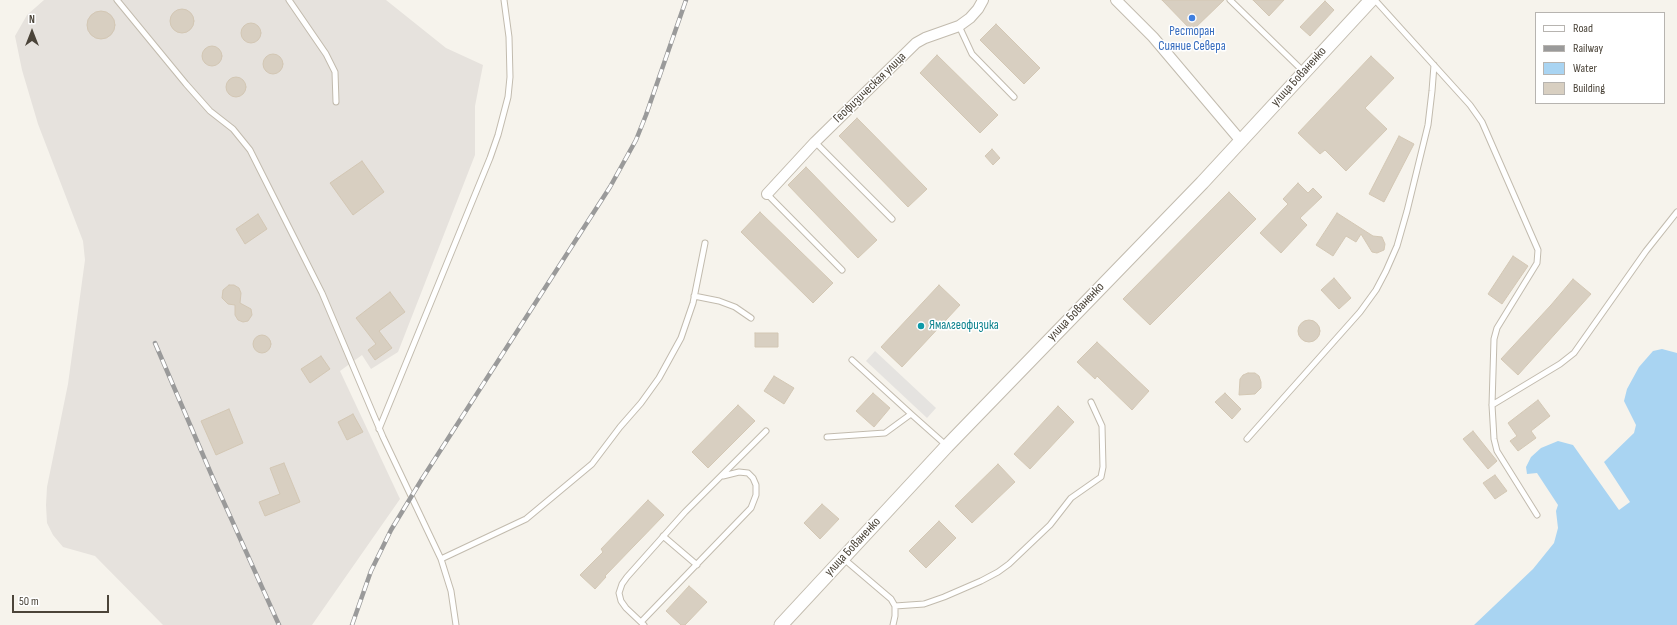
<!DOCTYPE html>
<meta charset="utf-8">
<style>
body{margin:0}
#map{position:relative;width:1677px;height:625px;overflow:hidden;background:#f6f3ec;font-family:"Sofia Sans Condensed",sans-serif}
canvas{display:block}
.legend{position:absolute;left:1535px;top:12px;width:130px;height:92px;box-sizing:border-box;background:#fff;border:1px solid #b7b4b0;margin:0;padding:5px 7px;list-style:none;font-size:12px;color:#4b4439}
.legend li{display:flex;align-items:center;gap:8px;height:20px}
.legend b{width:20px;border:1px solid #b7b4b0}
.north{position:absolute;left:12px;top:12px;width:40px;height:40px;-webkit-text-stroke:3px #fff;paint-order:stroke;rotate:0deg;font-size:11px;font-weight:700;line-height:16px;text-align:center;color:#4b4439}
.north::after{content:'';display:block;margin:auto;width:14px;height:18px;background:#4b4439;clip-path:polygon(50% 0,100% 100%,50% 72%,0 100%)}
.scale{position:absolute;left:12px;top:595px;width:97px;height:18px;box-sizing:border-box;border:2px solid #4b4439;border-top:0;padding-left:5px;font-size:12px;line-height:14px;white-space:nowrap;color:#4b4439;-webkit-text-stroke:3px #fff;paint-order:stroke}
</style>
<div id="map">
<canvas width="1677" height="625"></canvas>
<ul class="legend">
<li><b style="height:5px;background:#fff"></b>Road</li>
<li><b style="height:5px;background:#9a9a9a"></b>Railway</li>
<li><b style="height:11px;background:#a9d4f2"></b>Water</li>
<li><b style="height:11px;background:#d8cfc1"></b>Building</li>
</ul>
<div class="north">N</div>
<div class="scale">50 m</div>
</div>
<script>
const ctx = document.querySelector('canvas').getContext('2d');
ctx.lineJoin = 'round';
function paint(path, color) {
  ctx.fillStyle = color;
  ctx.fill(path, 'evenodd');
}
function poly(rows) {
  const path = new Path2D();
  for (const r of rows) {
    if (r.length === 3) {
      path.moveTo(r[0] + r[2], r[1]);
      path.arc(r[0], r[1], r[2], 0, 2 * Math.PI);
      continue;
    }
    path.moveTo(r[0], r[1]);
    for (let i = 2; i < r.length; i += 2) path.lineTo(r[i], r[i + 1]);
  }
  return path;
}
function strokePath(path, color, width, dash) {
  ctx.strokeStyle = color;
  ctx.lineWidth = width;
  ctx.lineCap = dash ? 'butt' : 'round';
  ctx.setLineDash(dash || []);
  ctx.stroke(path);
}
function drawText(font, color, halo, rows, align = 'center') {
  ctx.font = font + ' "Sofia Sans Condensed",sans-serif';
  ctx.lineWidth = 3;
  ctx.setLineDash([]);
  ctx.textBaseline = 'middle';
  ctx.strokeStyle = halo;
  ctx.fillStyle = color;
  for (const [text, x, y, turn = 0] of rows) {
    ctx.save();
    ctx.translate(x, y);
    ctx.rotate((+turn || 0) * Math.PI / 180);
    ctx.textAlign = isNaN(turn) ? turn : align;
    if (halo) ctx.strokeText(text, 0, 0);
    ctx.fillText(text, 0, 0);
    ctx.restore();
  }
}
paint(poly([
 [44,0,386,0,446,48,483,65,475,106,475,155,398,352,371,369,362,355,340,371,400,499,312,625,163,625,95,556,63,547,53,535,47,523,46,505,47,487,68,384,85,260,83,241,38,124,22,70,15,36,27,15]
]), '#e6e2dd');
paint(poly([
 [875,351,936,408,927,418,866,361]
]), '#e5e3e0');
paint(poly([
 [1662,349,1677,353,1677,625,1474,625,1533,569,1554,543,1558,528,1556,511,1558,505,1537,473,1527,474,1526,467,1531,457,1541,448,1558,441,1573,445,1619,510,1630,502,1604,462,1634,433,1636,425,1624,401,1627,389,1639,367,1653,351]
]), '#a9d4f2');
const building = poly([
 [1162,0,1224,0,1192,31,1162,0],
 [1253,0,1284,0,1269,16,1253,0],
 [1325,1,1334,10,1310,36,1300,27,1325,1],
 [182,21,12],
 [101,25,14],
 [251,33,10],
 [996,24,1040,68,1024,84,980,40,996,24],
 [212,56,10],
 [273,64,10],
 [937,55,998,115,980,133,920,73,937,55],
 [1371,56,1394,78,1365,108,1387,129,1346,171,1325,150,1320,154,1298,133,1371,56],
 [236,87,10],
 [857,118,927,189,908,207,839,136,857,118],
 [1399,136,1414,144,1384,202,1369,194,1399,136],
 [992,149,1000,158,993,165,985,156,992,149],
 [362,161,384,192,353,215,330,183,362,161],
 [806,167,877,240,858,258,788,185,806,167],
 [1298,183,1308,193,1313,188,1322,197,1300,218,1307,225,1281,253,1260,233,1288,204,1283,199,1298,183],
 [1229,192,1256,219,1150,325,1123,299,1229,192],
 [760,212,833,283,813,303,741,232,760,212],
 [1337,213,1373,236,1382,237,1385,244,1384,250,1377,253,1372,252,1361,234,1356,242,1346,236,1333,256,1316,245,1337,213],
 [258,214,267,229,245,244,236,229,258,214],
 [1513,256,1528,266,1502,304,1488,294,1513,256],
 [1334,278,1351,298,1339,309,1321,290,1334,278],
 [1573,279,1591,294,1518,375,1501,359,1551,305,1573,279],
 [229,285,234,285,239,288,241,293,240,303,251,309,252,315,248,321,243,322,238,320,235,315,235,305,228,304,222,298,223,290,229,285],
 [939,285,960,305,902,367,881,347,939,285],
 [390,292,405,312,379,331,392,348,375,360,368,350,376,344,356,318,390,292],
 [1309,331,11],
 [755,333,778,333,778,347,755,347,755,333],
 [262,344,9],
 [1097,342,1149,391,1132,410,1097,376,1095,379,1077,362,1097,342],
 [321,356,330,369,310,383,301,369,321,356],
 [1248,373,1255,373,1259,376,1261,382,1261,388,1255,394,1239,395,1240,379,1243,375,1248,373],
 [774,376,794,388,784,404,764,391,774,376],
 [873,393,890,408,874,427,856,411,873,393],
 [1225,393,1241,409,1232,419,1215,402,1225,393],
 [1538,400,1550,416,1531,431,1536,438,1518,451,1510,441,1517,436,1508,423,1538,400],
 [738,405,755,421,708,468,692,452,738,405],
 [1058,406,1074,422,1030,469,1014,454,1058,406],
 [229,409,243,443,216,455,201,421,229,409],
 [353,414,363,432,347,440,338,422,353,414],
 [1473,431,1497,461,1488,469,1463,439,1473,431],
 [284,463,300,502,265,516,259,502,280,494,270,468,284,463],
 [998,464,1015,482,972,523,955,506,998,464],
 [1495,475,1507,491,1495,499,1483,483,1495,475],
 [648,500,664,515,605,576,606,577,595,589,580,575,603,552,601,549,648,500],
 [822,504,839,519,820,539,804,523,822,504],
 [939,521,956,538,926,568,909,551,939,521],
 [689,586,707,602,685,625,681,625,666,611,689,586]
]);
paint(building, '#d8cfc1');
strokePath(building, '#d3c7b4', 1);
const service = poly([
 [117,0,186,84,210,111,233,129,250,150,322,293,383,437,441,559,451,591,456,625],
 [289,0,326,54,335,72,336,102],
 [1230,0,1304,72],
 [1375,0,1470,105,1482,122,1538,250,1537,263,1497,328,1494,339,1492,405,1494,439,1497,451,1537,515],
 [959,26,972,54,1014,97],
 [815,142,892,219],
 [767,194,842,270],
 [694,296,719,301,735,307,751,318],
 [852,360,911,414],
 [1492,405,1560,364,1574,353,1646,251,1677,212],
 [379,429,490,158,498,135,508,97,510,77,509,37,504,0],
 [827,437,885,433,911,414,947,446],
 [1247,439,1360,312,1376,290,1386,271,1397,246,1407,211,1428,125,1432,91,1434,65],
 [663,536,697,565],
 [441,559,526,519,592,464,620,427,641,403,659,378,681,338,693,303,705,243],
 [844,559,891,599,895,606,895,616,893,625],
 [895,606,924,604,944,597,981,581,998,572,1009,564,1050,525,1071,498,1101,477,1103,467,1102,426,1091,402],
 [641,622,751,508,756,495,756,485,753,478,748,473,739,472,723,476],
 [644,625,626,608,621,601,619,593,622,584,627,577,685,512,766,431]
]);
const minor = poly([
 [1116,0,1153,37,1241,141],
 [767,194,815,142,916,43,925,38,959,26,970,18,978,9,983,0]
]);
const tertiary = poly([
 [781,625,947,446,1202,183,1371,0]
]);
strokePath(service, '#c2bbae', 7);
strokePath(minor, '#c2bbae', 12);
strokePath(tertiary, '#c2bbae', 15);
strokePath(service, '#fff', 5);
strokePath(minor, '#fff', 10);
strokePath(tertiary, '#fff', 13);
const rail = poly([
 [155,343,212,476,279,625],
 [352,625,371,571,391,530,422,479,610,187,636,140,646,115,686,0]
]);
strokePath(rail, '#9a9a9a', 4.5);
strokePath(rail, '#fff', 3, [9]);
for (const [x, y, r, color] of [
 [1192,18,4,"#3f7fe0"],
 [921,326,4,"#0f9aa8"]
]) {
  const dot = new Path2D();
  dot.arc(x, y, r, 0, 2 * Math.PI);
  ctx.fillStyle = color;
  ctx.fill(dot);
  strokePath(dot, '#fff', 1.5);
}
drawText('13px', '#366cbe', '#fff', [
 ["Ресторан",1192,32],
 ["Сияние Севера",1192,47]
]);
drawText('13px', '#4b4439', '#fff', [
 ["улица Бованенко",1299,77,-48],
 ["Геофизическая улица",870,88,-44],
 ["улица Бованенко",1076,312,-46],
 ["улица Бованенко",853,547,-47]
]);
drawText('13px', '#0d838f', '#fff', [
 ["Ямалгеофизика",929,326]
], 'left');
</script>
